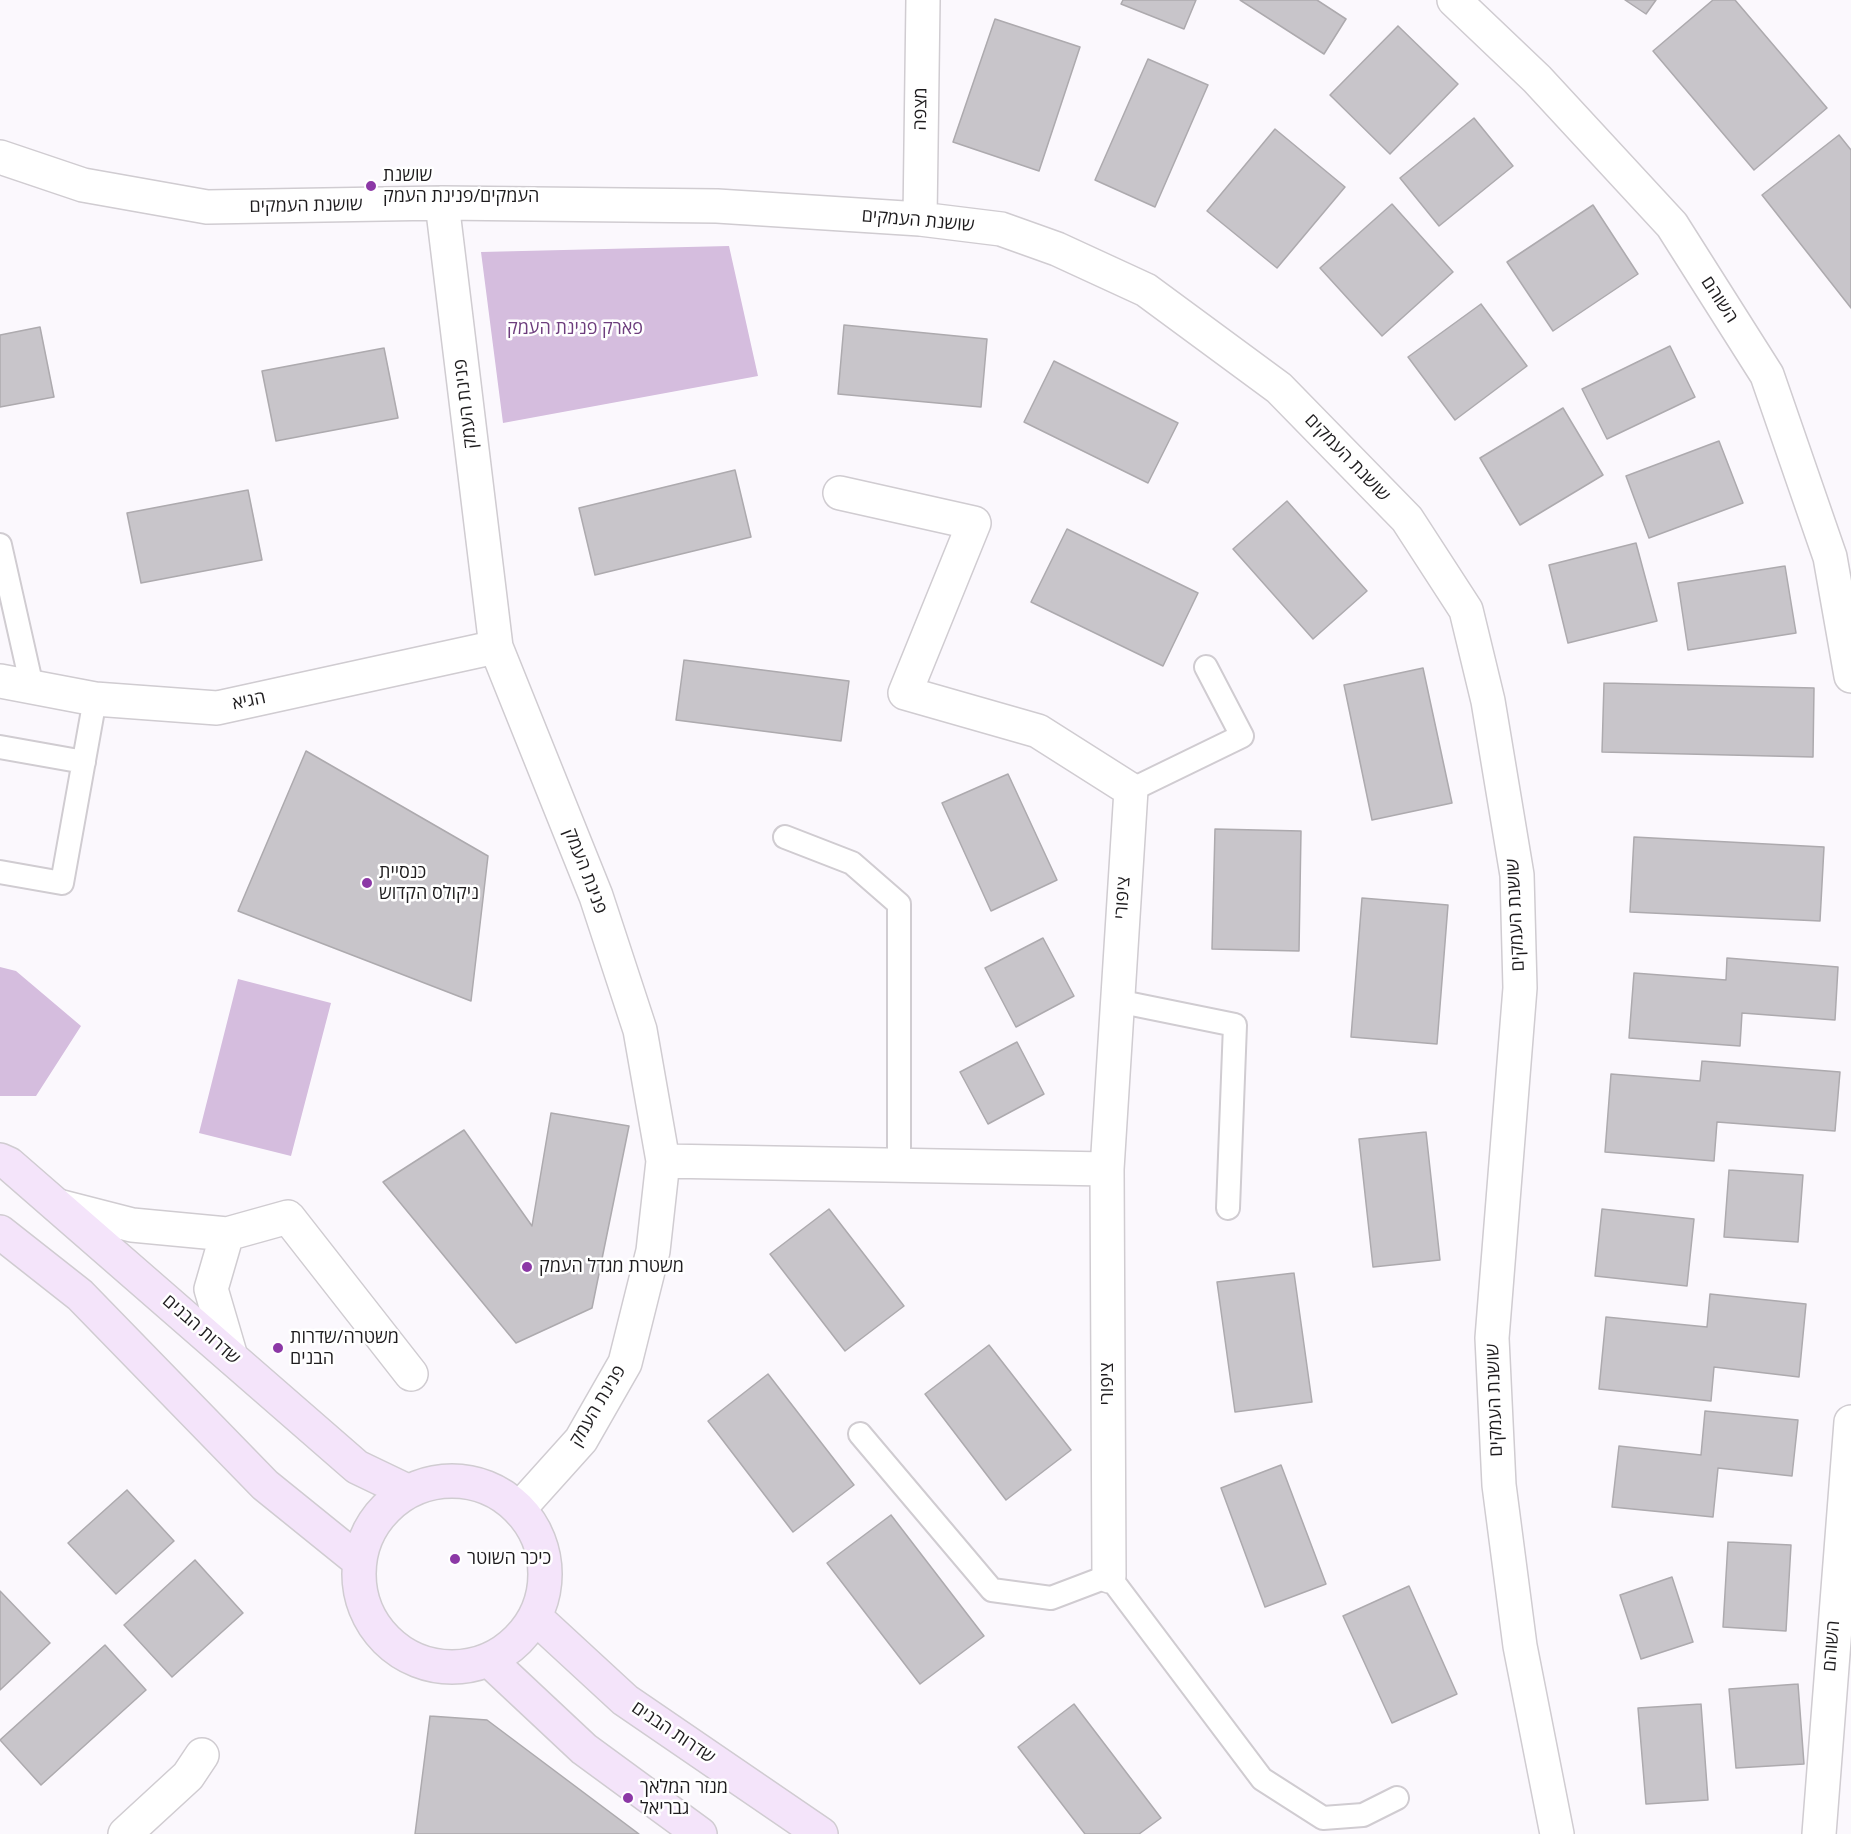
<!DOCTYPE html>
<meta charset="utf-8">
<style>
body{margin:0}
canvas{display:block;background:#fbf8fd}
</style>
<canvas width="1851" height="1834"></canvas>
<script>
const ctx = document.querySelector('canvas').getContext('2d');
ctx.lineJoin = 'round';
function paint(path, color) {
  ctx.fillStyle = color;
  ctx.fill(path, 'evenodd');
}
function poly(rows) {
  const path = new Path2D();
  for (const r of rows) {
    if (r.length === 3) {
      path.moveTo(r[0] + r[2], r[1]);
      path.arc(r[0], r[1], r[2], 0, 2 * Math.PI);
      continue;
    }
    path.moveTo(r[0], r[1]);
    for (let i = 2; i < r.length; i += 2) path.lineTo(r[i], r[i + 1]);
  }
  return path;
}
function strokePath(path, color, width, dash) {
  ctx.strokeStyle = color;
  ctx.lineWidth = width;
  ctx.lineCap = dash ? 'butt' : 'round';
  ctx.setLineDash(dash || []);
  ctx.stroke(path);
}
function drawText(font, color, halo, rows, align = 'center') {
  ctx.font = font + ' "Open Sans","Noto Sans Hebrew",sans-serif';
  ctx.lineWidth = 5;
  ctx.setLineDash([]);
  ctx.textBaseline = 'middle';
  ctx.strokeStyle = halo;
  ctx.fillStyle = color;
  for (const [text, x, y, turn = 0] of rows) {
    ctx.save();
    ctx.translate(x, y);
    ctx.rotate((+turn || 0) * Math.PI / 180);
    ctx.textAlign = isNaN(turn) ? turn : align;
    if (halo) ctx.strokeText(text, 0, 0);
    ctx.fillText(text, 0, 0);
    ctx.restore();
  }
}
paint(poly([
 [729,246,758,376,503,423,481,252],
 [0,967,16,971,81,1026,36,1096,0,1096],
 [238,979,331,1003,291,1156,199,1133]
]), '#d5bdde');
const building = poly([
 [1123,0,1196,0,1184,29,1121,4,1123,0],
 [1240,0,1317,0,1346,19,1324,54,1240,0],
 [1625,0,1656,0,1646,14,1625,0],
 [1713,0,1735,0,1827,108,1754,170,1653,51,1713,0],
 [995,19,1080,47,1039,171,953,142,995,19],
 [1398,26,1458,84,1390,154,1330,95,1398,26],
 [1148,59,1208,85,1155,207,1095,180,1148,59],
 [1474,118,1513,166,1439,226,1400,178,1474,118],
 [1275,129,1345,187,1277,268,1207,211,1275,129],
 [1839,135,1851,150,1851,308,1762,195,1839,135],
 [1392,204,1453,272,1382,336,1320,268,1392,204],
 [1593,205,1638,274,1553,331,1507,262,1593,205],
 [1481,304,1527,366,1455,420,1408,357,1481,304],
 [844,325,987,339,981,407,838,394,844,325],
 [40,327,54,397,0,407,0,335,40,327],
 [1670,346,1695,397,1607,439,1582,389,1670,346],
 [384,348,398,418,276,441,262,371,384,348],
 [1054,361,1178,423,1148,483,1024,422,1054,361],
 [1563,408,1603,475,1520,525,1480,458,1563,408],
 [1719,441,1743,503,1649,538,1626,476,1719,441],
 [735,470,751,537,595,575,579,508,735,470],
 [248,490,262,560,141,583,127,513,248,490],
 [1287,501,1367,591,1313,639,1233,549,1287,501],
 [1067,529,1198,593,1163,666,1031,602,1067,529],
 [1636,543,1657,621,1568,643,1549,565,1636,543],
 [1785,566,1796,633,1688,650,1678,583,1785,566],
 [684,660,849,681,841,741,676,720,684,660],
 [1423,668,1452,803,1372,820,1344,685,1423,668],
 [1604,683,1814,688,1813,757,1602,752,1604,683],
 [306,751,488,856,471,1001,238,911,306,751],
 [1008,774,1057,880,991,911,942,803,1008,774],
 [1215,829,1301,831,1299,951,1212,949,1215,829],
 [1634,837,1824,847,1820,921,1630,912,1634,837],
 [1362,898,1448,905,1437,1044,1351,1037,1362,898],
 [1043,938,1074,996,1016,1027,985,968,1043,938],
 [1727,958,1838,967,1835,1020,1742,1013,1740,1046,1629,1038,1634,973,1726,980,1727,958],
 [1017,1042,1044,1094,988,1124,960,1072,1017,1042],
 [1702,1061,1840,1072,1835,1131,1717,1122,1714,1161,1605,1152,1611,1074,1700,1081,1702,1061],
 [551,1113,629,1126,592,1308,516,1343,383,1182,464,1130,532,1226,551,1113],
 [1426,1132,1440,1260,1373,1267,1359,1139,1426,1132],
 [1729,1170,1803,1175,1798,1242,1724,1237,1729,1170],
 [829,1209,904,1306,845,1351,770,1254,829,1209],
 [1602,1209,1694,1219,1687,1286,1595,1276,1602,1209],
 [1294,1273,1312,1402,1235,1412,1217,1282,1294,1273],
 [1710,1294,1806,1304,1799,1377,1714,1367,1711,1401,1599,1389,1606,1317,1707,1327,1710,1294],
 [989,1345,1071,1450,1006,1500,925,1394,989,1345],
 [768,1374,854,1485,793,1532,708,1421,768,1374],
 [1705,1411,1798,1420,1792,1476,1718,1468,1713,1517,1612,1507,1619,1446,1701,1455,1705,1411],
 [1281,1465,1326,1584,1265,1607,1221,1488,1281,1465],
 [127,1490,174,1541,116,1594,68,1543,127,1490],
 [891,1515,984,1636,920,1684,827,1563,891,1515],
 [1728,1542,1791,1545,1786,1631,1723,1627,1728,1542],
 [195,1560,243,1613,172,1677,124,1625,195,1560],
 [1672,1577,1693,1642,1641,1659,1620,1595,1672,1577],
 [1409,1586,1457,1694,1392,1723,1343,1616,1409,1586],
 [0,1591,50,1643,0,1690,0,1591],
 [105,1645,146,1690,41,1785,0,1740,105,1645],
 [1798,1684,1804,1764,1736,1768,1729,1689,1798,1684],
 [1074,1704,1161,1818,1139,1834,1085,1834,1018,1747,1074,1704],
 [1701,1704,1708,1800,1646,1804,1638,1708,1701,1704],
 [430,1716,487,1720,639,1834,415,1834,430,1716]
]);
paint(building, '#c8c5ca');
strokePath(building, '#adaaae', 1.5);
const lane = poly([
 [0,545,32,687],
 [0,747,84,762],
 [1131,790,1242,736,1206,667],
 [785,837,852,863,899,904,899,1163],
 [0,872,62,883,95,699],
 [1117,1001,1235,1025,1228,1208],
 [860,1434,992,1590,1051,1598,1109,1576,1262,1779,1323,1818,1363,1815,1397,1798]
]);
const street = poly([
 [1454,0,1537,79,1672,225,1767,375,1830,557,1851,676],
 [0,157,83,185,207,207,442,203,717,206,920,219,1001,229,1057,249,1146,290,1279,388,1407,519,1466,610,1488,701,1517,875,1520,988,1492,1338,1499,1485,1520,1646,1557,1834],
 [442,203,496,647,596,896,640,1030,663,1161,653,1251,625,1363,581,1440,519,1509],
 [920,219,923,0],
 [840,493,974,523,905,693,1038,731,1131,790,1107,1169,1109,1576],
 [0,681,95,699,217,708,496,647],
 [663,1161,1107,1169],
 [58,1206,132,1225,227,1234],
 [231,1357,211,1289,227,1234,288,1217,411,1374],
 [125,1834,188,1776,202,1755],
 [1819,1834,1851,1422]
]);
const secondary = poly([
 [0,1160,9,1164,357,1467,407,1491],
 [0,1232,80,1295,265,1485,359,1561],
 [452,1574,93],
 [535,1617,625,1700,821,1834],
 [489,1660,584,1749,700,1834]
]);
strokePath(lane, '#d0ccd1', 26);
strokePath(street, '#d0ccd1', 36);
strokePath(secondary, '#d0ccd1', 36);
strokePath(lane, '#fff', 22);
strokePath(street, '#fff', 33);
strokePath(secondary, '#f4e4fa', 33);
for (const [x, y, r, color] of [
 [371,186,6,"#8c38a6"],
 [367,883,6,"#8c38a6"],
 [527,1267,6,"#8c38a6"],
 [278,1348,6,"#8c38a6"],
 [455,1559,6,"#8c38a6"],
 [628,1798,6,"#8c38a6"]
]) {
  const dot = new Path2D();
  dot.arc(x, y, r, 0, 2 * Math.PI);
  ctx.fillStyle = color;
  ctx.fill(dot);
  strokePath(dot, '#fff', 2);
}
drawText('18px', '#1e1c1e', '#fff', [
 ["מצפה",921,109,-89],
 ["שושנת העמקים",306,206,-1],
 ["שושנת העמקים",918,221,5],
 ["השוהם",1719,300,57],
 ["פנינת העמק",466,404,-97],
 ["שושנת העמקים",1347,458,46],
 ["הגיא",249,701,-12],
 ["פנינת העמק",585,871,69],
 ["ציפורי",1123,898,-86],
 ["שושנת העמקים",1516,915,-93],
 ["שדרות הבנים",201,1330,41],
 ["ציפורי",1108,1384,-90],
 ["שושנת העמקים",1495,1400,-92],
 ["פנינת העמק",598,1406,-59],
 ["השוהם",1832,1646,-85],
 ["שדרות הבנים",673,1733,34]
]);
drawText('18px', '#1e1c1e', '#fff', [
 ["שושנת",383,176],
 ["העמקים/פנינת העמק",383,197],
 ["כנסיית",379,873],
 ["ניקולס הקדוש",379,894],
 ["משטרת מגדל העמק",539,1267],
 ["משטרה/שדרות",290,1338],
 ["הבנים",290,1359],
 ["כיכר השוטר",467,1559],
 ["מנזר המלאך",640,1788],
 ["גבריאל",640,1809]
], 'left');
drawText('18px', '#6d3d7d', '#fff', [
 ["פארק פנינת העמק",575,329]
]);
</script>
